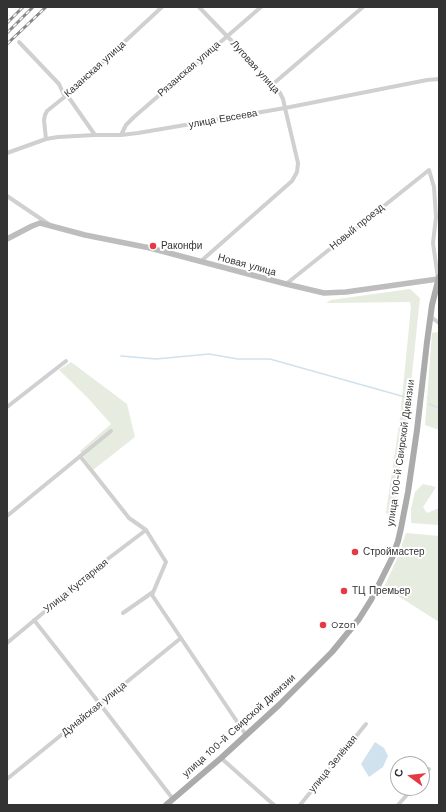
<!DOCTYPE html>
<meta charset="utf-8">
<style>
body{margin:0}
#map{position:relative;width:446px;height:812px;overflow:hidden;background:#fff;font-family:"Work Sans",sans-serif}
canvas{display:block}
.frame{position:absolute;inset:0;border:8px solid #333;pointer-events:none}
.north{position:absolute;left:390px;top:756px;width:40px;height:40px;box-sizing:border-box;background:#fff;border:1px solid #adadad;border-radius:50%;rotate:285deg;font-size:11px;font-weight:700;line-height:16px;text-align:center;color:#333}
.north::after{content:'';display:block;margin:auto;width:14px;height:18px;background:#e63946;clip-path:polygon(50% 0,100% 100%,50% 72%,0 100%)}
</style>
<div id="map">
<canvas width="446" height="812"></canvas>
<div class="frame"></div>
<div class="north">С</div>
</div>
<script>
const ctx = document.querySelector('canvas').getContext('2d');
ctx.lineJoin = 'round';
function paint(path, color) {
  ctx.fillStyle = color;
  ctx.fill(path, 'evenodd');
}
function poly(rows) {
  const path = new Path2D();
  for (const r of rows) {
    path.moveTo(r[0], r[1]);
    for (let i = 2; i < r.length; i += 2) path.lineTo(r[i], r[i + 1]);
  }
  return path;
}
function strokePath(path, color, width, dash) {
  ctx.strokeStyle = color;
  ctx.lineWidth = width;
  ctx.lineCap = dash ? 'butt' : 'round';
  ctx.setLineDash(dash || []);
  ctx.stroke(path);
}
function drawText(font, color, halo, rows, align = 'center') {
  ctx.font = font + ' "Work Sans",sans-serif';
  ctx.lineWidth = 4;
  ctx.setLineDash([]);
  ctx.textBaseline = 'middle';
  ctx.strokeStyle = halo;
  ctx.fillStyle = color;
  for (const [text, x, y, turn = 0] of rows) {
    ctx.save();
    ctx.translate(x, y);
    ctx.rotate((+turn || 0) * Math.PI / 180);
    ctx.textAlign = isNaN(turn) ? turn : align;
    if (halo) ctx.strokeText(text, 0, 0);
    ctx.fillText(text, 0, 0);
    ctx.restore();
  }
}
paint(poly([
 [410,289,420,298,408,412,393,516,386,513,400,418,411,307,410,302,326,303,331,300],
 [437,332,439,334,439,430,425,425,432,333],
 [71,362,127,404,135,437,93,470,80,451,111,424,87,397,59,370],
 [423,484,436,487,423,507,427,513,439,508,439,525,411,523,411,509,415,492],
 [406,533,439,536,439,622,384,587,397,559]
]), '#e6ecdf');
paint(poly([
 [375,742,384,748,388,756,383,767,369,777,361,764]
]), '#cfe2ee');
strokePath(poly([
 [121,356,156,359,209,354,238,359,270,359,405,397],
 [429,404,439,408]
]), '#cfe2ee', 1.5);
strokePath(poly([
 [199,7,273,84,280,93,283,99,285,108,298,163,297,172,292,181,200,262],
 [19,42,59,84,64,95,67,95,95,135],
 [273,84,363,7],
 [121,135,126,125,134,117,261,7],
 [46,139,44,120,45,115,47,111,67,95,162,7],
 [7,153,46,139,58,137,95,135,121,135,138,133,285,108,427,80,439,79],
 [7,196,50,225],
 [286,284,429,170,434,187,436,217,433,243,438,279],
 [431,317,439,323],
 [7,407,66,361],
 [80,456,129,518,146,530,166,562,152,595,246,735],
 [7,516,111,431],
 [123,613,153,592],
 [34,620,100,704,173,799],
 [7,643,109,558,146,530],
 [221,758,274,805],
 [422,777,429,769],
 [7,779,181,638],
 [300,805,366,724],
 [398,805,413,788]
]), '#d0d0d0', 4);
strokePath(poly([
 [7,239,32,226,40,223,85,235,150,248,286,284,324,293,346,292,438,279]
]), '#bdbdbd', 5.5);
strokePath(poly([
 [166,805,221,758,279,705,332,652,359,619,371,600,392,558,398,541,401,528,408,492,417,430,427,342,432,305,439,277]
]), '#ababab', 6);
const rail = poly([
 [7,23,23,7],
 [7,33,33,7],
 [7,44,46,7]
]);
strokePath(rail, '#888', 3);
strokePath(rail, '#fff', 1.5, [4.5]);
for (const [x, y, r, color] of [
 [153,246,4,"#e63946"],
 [355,552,4,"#e63946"],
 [344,591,4,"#e63946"],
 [323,625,4,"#e63946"]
]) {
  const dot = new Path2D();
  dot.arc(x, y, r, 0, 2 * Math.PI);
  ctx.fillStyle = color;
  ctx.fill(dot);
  strokePath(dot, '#fff', 1.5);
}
drawText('10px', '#333', '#fff', [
 ["Луговая улица",255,67,48],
 ["Казанская улица",95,69,-42],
 ["Рязанская улица",189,69,-41],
 ["улица Евсеева",223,119,-10],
 ["Новый проезд",357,227,-39],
 ["Новая улица",247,265,15],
 ["улица 100-й Свирской Дивизии",401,453,-82],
 ["Улица Кустарная",76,586,-39],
 ["Дунайская улица",94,709,-39],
 ["улица 100-й Свирской Дивизии",239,726,-42],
 ["улица Зелёная",333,764,-51]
]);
drawText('10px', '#333', '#fff', [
 ["Раконфи",161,246],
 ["Строймастер",363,552],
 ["ТЦ Премьер",352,591],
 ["Ozon",331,625]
], 'left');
</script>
